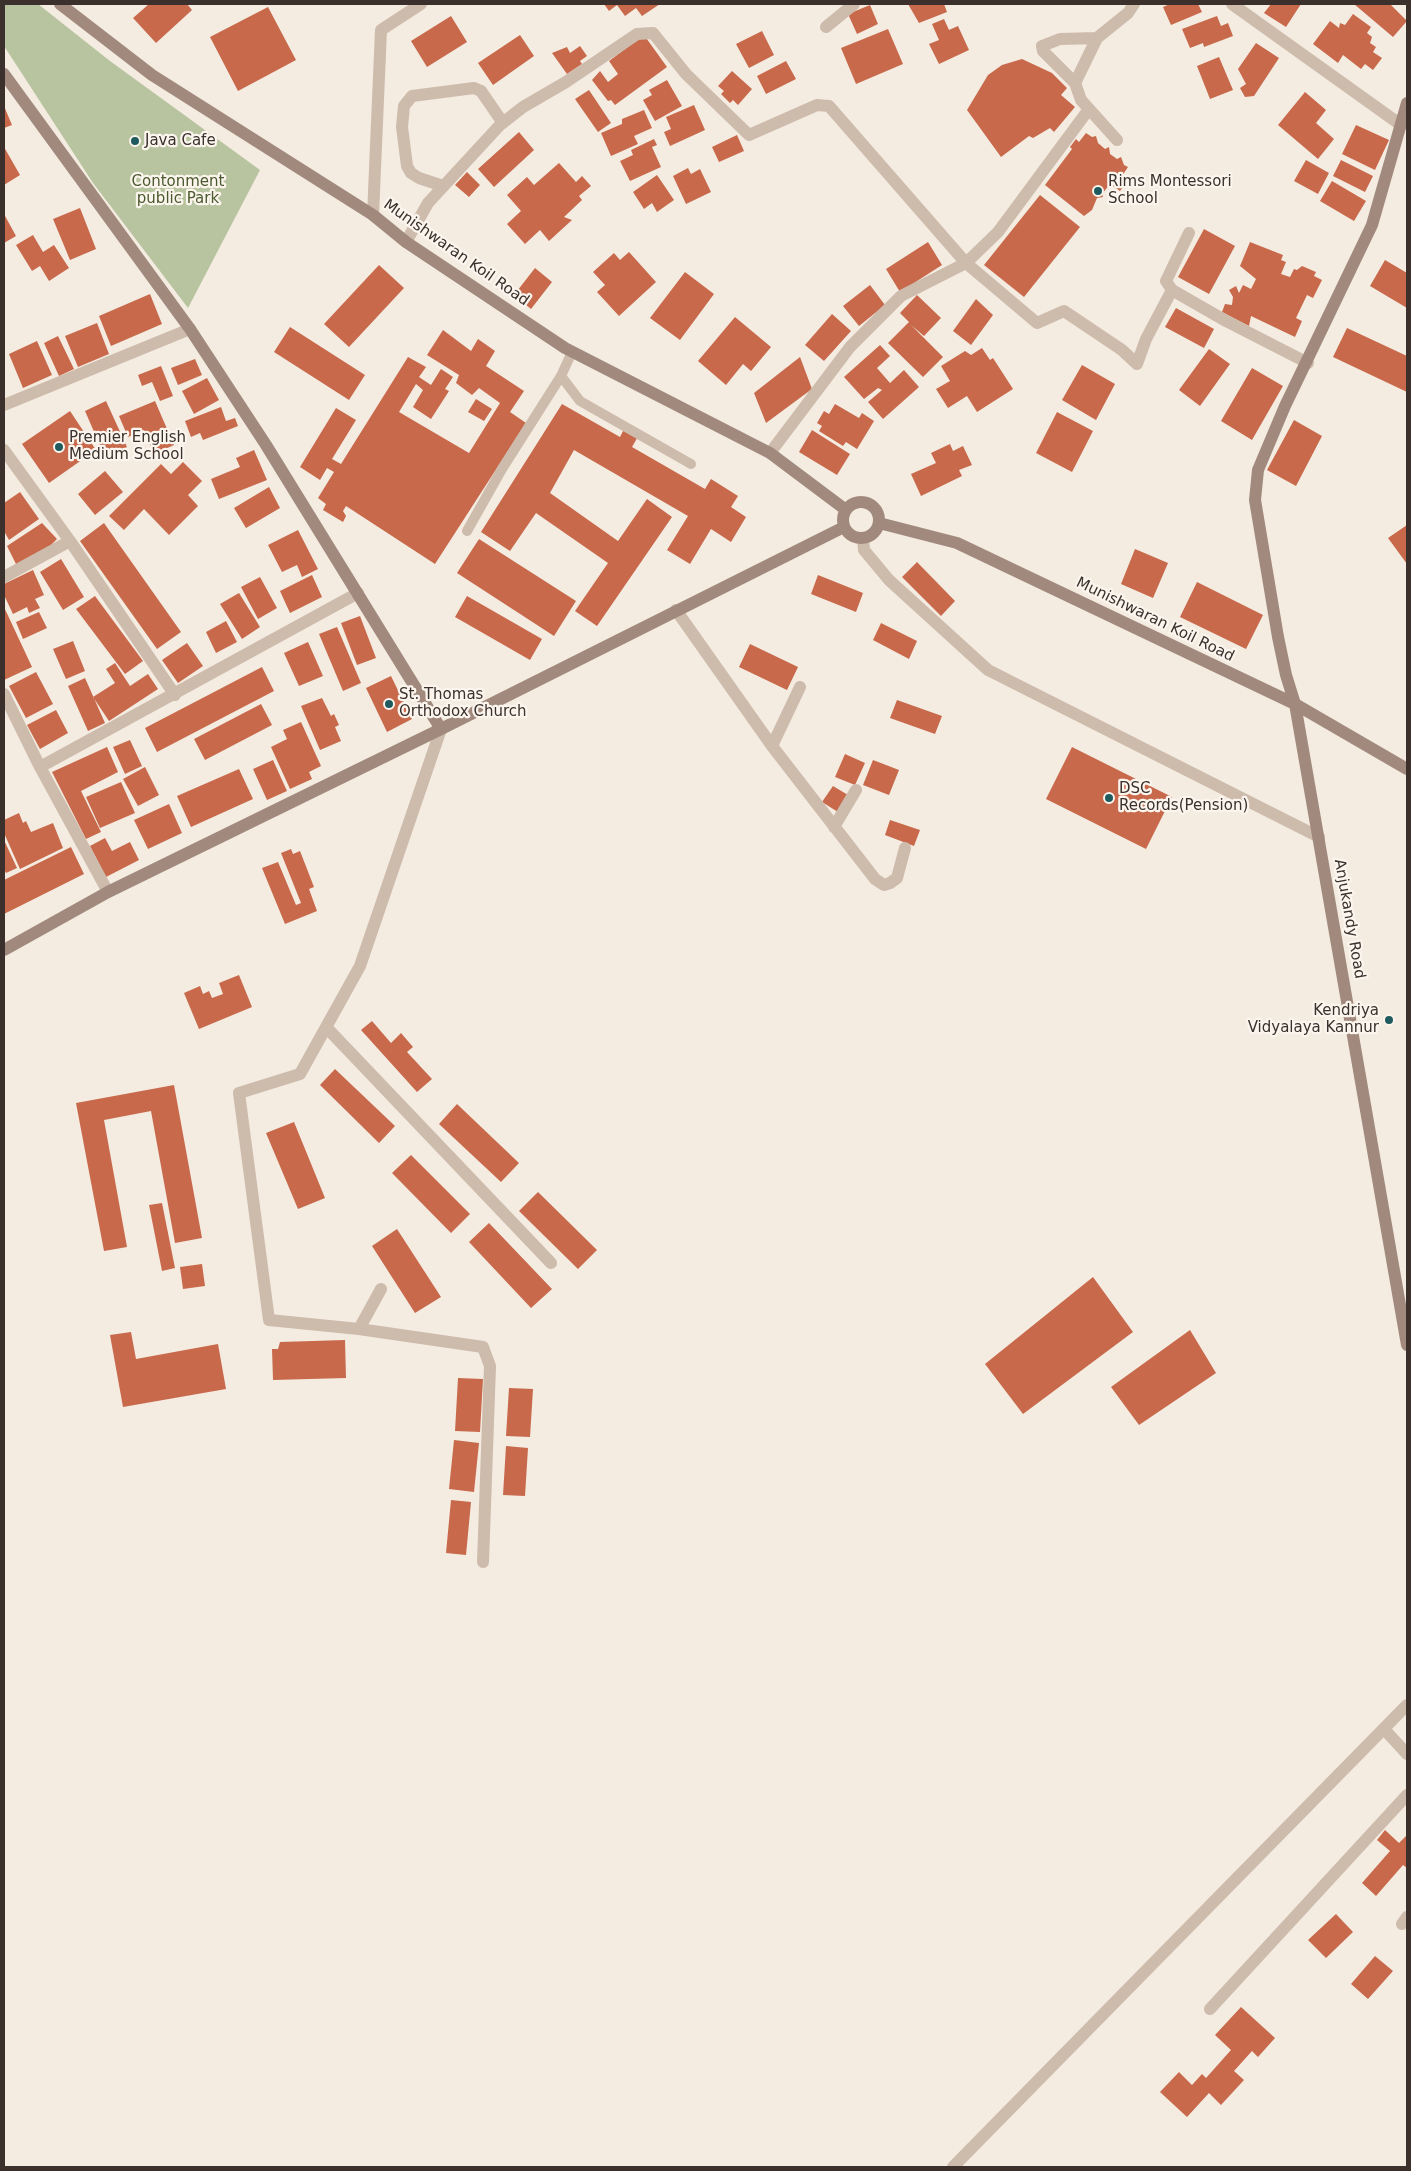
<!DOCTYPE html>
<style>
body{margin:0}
#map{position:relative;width:1411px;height:2171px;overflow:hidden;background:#f4ebe1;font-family:"DejaVu Sans",sans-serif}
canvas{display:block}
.frame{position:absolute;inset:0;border:5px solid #3b302b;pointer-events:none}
</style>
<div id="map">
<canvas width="1411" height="2171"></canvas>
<div class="frame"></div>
</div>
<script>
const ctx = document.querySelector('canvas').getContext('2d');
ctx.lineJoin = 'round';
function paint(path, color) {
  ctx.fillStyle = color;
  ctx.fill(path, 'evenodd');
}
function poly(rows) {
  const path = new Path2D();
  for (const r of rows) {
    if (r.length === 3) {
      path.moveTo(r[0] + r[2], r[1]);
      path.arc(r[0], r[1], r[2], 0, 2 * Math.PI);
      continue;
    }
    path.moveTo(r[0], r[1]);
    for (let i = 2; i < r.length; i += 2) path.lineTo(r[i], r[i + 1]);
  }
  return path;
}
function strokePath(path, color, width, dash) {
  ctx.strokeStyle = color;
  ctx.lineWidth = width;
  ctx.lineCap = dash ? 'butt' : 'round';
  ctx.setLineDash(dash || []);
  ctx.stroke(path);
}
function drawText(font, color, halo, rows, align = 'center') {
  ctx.font = font + ' "DejaVu Sans",sans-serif';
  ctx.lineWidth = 4.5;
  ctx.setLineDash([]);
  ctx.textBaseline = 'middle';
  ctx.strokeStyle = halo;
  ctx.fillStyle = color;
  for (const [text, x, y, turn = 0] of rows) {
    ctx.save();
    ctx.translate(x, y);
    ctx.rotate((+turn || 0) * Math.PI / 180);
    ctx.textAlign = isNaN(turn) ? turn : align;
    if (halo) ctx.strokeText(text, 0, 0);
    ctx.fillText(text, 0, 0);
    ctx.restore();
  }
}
paint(poly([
 [4,4,38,4,110,61,260,170,188,308,93,183,4,46]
]), '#b8c4a0');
paint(poly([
 [149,4,187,4,192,10,156,43,133,18],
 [604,4,660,4,642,16,636,8,625,16,617,5,609,11],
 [908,4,944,4,947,12,919,23],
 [1170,4,1198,4,1202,12,1171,25,1163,7],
 [1271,4,1301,4,1286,27,1264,13],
 [1354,4,1390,4,1407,21,1393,37],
 [870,5,878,24,857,34,848,14],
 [268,7,296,60,238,91,210,37],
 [1353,14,1371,27,1367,33,1372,37,1370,43,1376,47,1373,52,1382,58,1373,70,1365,64,1361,69,1343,55,1338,63,1313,44,1330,21,1339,28,1340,23,1345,25],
 [451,16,467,42,427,67,411,41],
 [1217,16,1221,26,1228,23,1233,36,1204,47,1203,43,1190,48,1182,29],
 [944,19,949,30,958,26,969,50,939,64,929,44,939,40,932,24],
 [888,29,903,64,856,84,841,48],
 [762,31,774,55,749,68,736,44],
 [520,35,534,56,493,85,478,63],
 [644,35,667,67,615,105,611,100,608,101,592,80,600,71,608,82,618,74,609,61],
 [1256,43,1279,58,1254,96,1245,97,1240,88,1246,84,1238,69],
 [580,46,587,56,580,61,582,64,567,74,552,53,567,47,570,53],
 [1219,57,1233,90,1210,99,1197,66],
 [1022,59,1052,73,1067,88,1061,95,1075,107,1054,132,1050,128,1033,138,1029,136,1001,157,967,110,988,75,1002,65],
 [786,61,796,79,766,94,757,76],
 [732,71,752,89,738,105,733,100,730,103,721,94,724,91,718,86],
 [667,80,682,106,655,121,643,100,652,95,649,90],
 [589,90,611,123,598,132,575,99],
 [1305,92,1326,110,1316,123,1334,139,1318,159,1278,125],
 [694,105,705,130,670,146,664,132,671,129,666,117],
 [4,106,12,125,4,128],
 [644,110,652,128,634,136,638,144,611,156,601,133,622,124,622,119],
 [1356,125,1389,140,1375,170,1342,154],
 [519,132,534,150,494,187,478,169],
 [1086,133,1092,137,1096,136,1098,143,1105,149,1109,147,1110,154,1117,159,1121,157,1124,165,1128,167,1122,176,1128,180,1120,191,1110,184,1102,194,1103,197,1097,198,1092,210,1084,216,1045,185,1072,149,1070,147,1076,139,1079,142],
 [737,135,744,151,719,162,712,147],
 [654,139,657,145,652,147,661,167,630,181,620,161,633,155,631,150],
 [4,147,20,175,4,185],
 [1306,160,1329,173,1318,194,1294,181],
 [1341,160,1373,176,1365,192,1333,176],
 [559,163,576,182,582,176,591,186,579,196,582,200,564,217,572,220,549,241,540,230,525,244,507,224,521,211,507,195,527,177,534,185],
 [688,168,691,174,700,169,711,192,686,204,673,176],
 [467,172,480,185,469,197,455,185],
 [657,175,674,200,657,212,652,203,644,209,633,192],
 [1332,181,1366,201,1354,221,1320,201],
 [1040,195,1080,227,1024,297,984,265],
 [80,208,96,249,70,260,53,219],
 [4,214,16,236,4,243],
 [1204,229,1235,246,1209,294,1178,277],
 [33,235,43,252,54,245,69,268,49,281,40,266,32,271,16,245],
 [928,242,942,265,900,292,886,269],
 [1250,242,1283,255,1281,260,1286,262,1281,274,1290,277,1294,269,1297,270,1302,266,1316,272,1314,276,1322,280,1313,298,1307,295,1296,318,1302,321,1295,337,1251,316,1249,326,1222,312,1225,304,1232,305,1233,297,1229,290,1236,286,1239,293,1243,285,1251,289,1256,279,1240,266],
 [629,252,656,282,619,316,597,292,605,285,593,272,614,253,620,260],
 [1385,260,1407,273,1407,308,1370,286],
 [379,265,404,288,349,347,324,324],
 [535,268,552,282,531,309,514,295],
 [685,272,714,294,680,340,650,318],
 [870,285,885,305,859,326,843,306],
 [150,294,162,324,111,346,99,316],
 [917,295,941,318,924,336,911,325,943,357,923,377,888,343,909,322,900,313],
 [976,299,993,315,971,345,953,331],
 [1176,308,1214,329,1204,348,1165,327],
 [832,314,851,331,824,361,805,345],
 [735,317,771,347,751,371,743,364,726,385,698,361],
 [97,323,109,354,78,367,65,336],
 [290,327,365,375,349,400,274,352],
 [1347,328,1407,356,1407,392,1333,357],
 [443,330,471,351,478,339,495,351,486,366,524,391,510,412,526,423,435,564,346,506,343,511,346,516,343,522,323,510,326,504,318,498,334,472,327,468,320,480,300,467,336,408,356,420,332,459,341,464,408,357,426,367,419,377,431,385,441,369,453,377,445,389,449,391,431,419,413,407,423,390,416,384,399,412,469,453,500,403,479,388,472,395,456,383,459,375,427,355],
 [58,336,74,369,59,376,44,343],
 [37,341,52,375,23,388,9,354],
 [880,345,890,356,877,368,890,383,904,370,919,387,883,419,868,402,882,390,878,388,864,399,844,377],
 [982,348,990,360,993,358,1013,389,977,412,967,396,948,408,936,389,950,381,941,366,965,351,971,355],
 [1209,349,1230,364,1200,406,1179,390],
 [800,357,812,389,766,423,754,393],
 [195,359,202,375,178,385,171,368],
 [1082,365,1115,384,1096,420,1062,400],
 [161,366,173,396,160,401,152,382,142,386,138,375],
 [1252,368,1283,386,1252,440,1221,421],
 [207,378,219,400,194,414,182,391],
 [476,399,492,409,484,421,468,412],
 [106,401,127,447,105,457,85,411],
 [155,401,174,445,154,454,144,430,128,437,119,416],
 [562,404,620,437,626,425,640,433,632,447,705,489,711,479,738,496,731,507,746,517,731,542,711,529,690,564,667,550,688,516,574,450,550,493,618,541,647,499,672,517,597,626,575,611,608,563,536,513,510,551,481,532],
 [835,404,859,418,862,413,874,421,857,449,846,442,843,446,819,431,822,426,817,423,824,411,829,414],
 [221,407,226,421,235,418,238,426,203,440,200,433,191,437,185,421],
 [70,411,96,450,49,483,22,444],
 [1057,412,1093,431,1072,472,1036,453],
 [1294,420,1322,436,1296,486,1267,470],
 [812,430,850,454,837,475,799,452],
 [950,444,953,451,963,446,972,465,959,470,962,476,921,496,911,474,936,463,931,453],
 [254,450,267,480,219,499,211,479,240,467,236,458],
 [183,462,202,481,188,495,198,506,169,535,144,509,124,530,109,516,161,464,171,474],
 [105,471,123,492,95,515,78,494],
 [269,487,280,508,246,528,234,508],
 [20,492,39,519,9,540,4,531,4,503],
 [42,523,57,539,42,554,17,566,7,546],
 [104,523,181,632,157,649,80,541],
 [1407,525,1407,564,1388,538],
 [298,530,318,569,302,577,297,565,282,572,268,545],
 [479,539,576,601,554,636,457,573],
 [1135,549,1168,563,1153,598,1121,584],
 [61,559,84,597,63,610,40,572],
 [917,562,955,601,941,616,902,577],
 [33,570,44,595,35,599,40,608,29,613,27,607,13,614,4,595,4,584],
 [312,575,322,597,290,613,280,591],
 [818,575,863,593,856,612,811,594],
 [260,577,277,608,258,619,241,587],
 [1197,582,1263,615,1246,649,1180,617],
 [239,593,260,627,242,639,220,604],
 [95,596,143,661,125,674,76,609],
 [467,596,542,639,530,660,455,617],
 [4,607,32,667,4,680],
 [39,612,47,628,23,639,16,622],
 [360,616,376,658,357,665,341,623],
 [226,621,237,642,216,653,206,632],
 [881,623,917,641,909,659,873,640],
 [337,627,361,683,343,691,319,634],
 [73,641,85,671,66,679,53,649],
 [308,642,323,676,299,686,284,653],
 [187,643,203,666,178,683,162,660],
 [750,644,798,667,787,690,739,667],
 [115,663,130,686,148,674,158,689,109,721,93,697,115,683,106,669],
 [262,667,274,691,157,752,145,728],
 [36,672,53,704,26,718,9,686],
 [391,676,412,719,387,732,366,688],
 [85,678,105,723,88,731,68,686],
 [322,698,331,716,334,714,339,725,335,727,341,741,320,750,301,706],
 [897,700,942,716,935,734,890,718],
 [261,704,272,725,205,760,194,739],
 [56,710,68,733,40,749,27,725],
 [301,722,321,766,309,772,312,779,290,789,271,747,287,739,283,730],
 [130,740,142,766,125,774,113,747],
 [107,747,118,772,81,791,101,832,86,839,52,772],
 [1072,747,1172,797,1146,849,1046,799],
 [845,754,865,763,855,785,835,777],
 [273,760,287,791,267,800,253,769],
 [873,760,899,770,889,795,863,785],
 [145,767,159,795,138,806,123,779],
 [239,769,253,799,191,827,177,796],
 [121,782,135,813,100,828,86,797],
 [833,786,848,795,838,812,822,802],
 [169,804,182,833,148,849,134,820],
 [19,813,23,823,26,821,31,832,53,823,63,848,20,869,4,833,4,820],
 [890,820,920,830,914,846,885,835],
 [105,838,112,851,130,842,139,860,106,877,90,846],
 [4,840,17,868,6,873,4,869],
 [71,847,84,874,4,914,4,880],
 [291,849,293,854,300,851,314,887,309,889,317,911,285,924,262,868,278,862,296,905,301,903,281,853],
 [239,975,252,1007,199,1029,184,993,200,986,203,994,209,991,212,998,223,994,219,983],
 [372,1021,391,1043,401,1033,413,1047,407,1052,432,1079,417,1092,361,1030],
 [335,1069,395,1126,379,1143,320,1085],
 [174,1085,202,1238,175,1243,151,1111,104,1120,127,1247,104,1251,76,1103],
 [457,1104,519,1163,501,1182,439,1124],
 [294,1122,325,1198,298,1209,266,1133],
 [411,1155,470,1214,451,1233,392,1173],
 [538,1192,597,1250,578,1269,519,1211],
 [162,1203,175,1268,162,1271,149,1205],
 [489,1223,552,1289,531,1308,469,1242],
 [397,1229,441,1297,415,1313,372,1246],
 [202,1264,205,1286,183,1289,180,1267],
 [1093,1277,1133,1332,1023,1414,985,1364],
 [1190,1330,1216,1373,1139,1425,1111,1387],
 [131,1332,136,1359,218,1344,226,1389,123,1407,110,1335],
 [345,1340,346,1378,273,1380,272,1349,278,1349,280,1342],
 [458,1378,483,1379,480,1432,455,1431],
 [509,1388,533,1389,530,1437,506,1436],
 [454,1440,479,1443,474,1492,449,1489],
 [506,1446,528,1448,525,1496,503,1495],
 [451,1500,471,1502,466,1555,446,1553],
 [1385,1830,1399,1843,1407,1835,1407,1868,1403,1865,1376,1896,1362,1883,1390,1851,1377,1840],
 [1336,1914,1353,1932,1326,1958,1308,1940],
 [1375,1956,1393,1971,1368,1999,1351,1984],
 [1241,2007,1275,2038,1258,2057,1252,2051,1234,2071,1244,2080,1221,2105,1209,2093,1187,2117,1160,2092,1179,2072,1192,2085,1202,2074,1206,2078,1231,2050,1215,2035]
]), '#c8694b');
strokePath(poly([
 [572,352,561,376,580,401,691,464],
 [467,531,502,469,561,376]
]), '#cdbbac', 10);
strokePath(poly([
 [1232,4,1401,125],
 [826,27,854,4],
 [1097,38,1060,39,1042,46,1043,51,1075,83,1081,100,1117,140],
 [1075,83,1097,38,1128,13,1134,4],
 [443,186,419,178,411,173,407,166,402,127,404,106,412,96,474,88,481,91,503,123],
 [373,215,381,30,421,4],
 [1189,233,1166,281,1172,290,1226,321,1308,363],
 [406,242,428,203,500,125,523,107,566,82,637,34,653,33,686,74,749,135,817,105,829,106,966,263,1037,323,1064,311,1122,350,1137,364,1146,339,1172,290],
 [4,405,190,329],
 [4,450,70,541,175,695],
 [770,453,850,347,901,296,966,263,998,232,1089,109],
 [863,539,864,550,889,580,988,670,1319,837],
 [4,577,70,541],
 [676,610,772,746,875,879,884,885,890,883,897,878,905,848],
 [4,694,40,767,358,593],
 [441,729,360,966,300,1074,239,1093,269,1320,359,1329,483,1347,490,1366,483,1562],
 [772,746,800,687],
 [40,767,108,892],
 [834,827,856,790],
 [326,1027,551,1263],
 [359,1329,381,1289],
 [1384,1729,1407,1754],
 [1402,1924,1407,1917],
 [1210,2009,1407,1795],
 [953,2167,1407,1705]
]), '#cdbbac', 12);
strokePath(poly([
 [60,4,152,75,373,215,406,242,565,348,770,453,846,510],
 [4,74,190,329,266,445,441,729],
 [1407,103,1372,225,1285,406,1258,470,1255,500,1278,637,1286,675,1295,704,1407,1345],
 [861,520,18],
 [879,523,957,543,1295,704,1407,769],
 [4,950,108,892,441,729,844,527]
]), '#a18a7d', 12);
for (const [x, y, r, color] of [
 [135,141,5,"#1f5a5e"],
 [1098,191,5,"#1f5a5e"],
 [59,447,5,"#1f5a5e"],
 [389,704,5,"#1f5a5e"],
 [1109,798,5,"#1f5a5e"],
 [1389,1020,5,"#1f5a5e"]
]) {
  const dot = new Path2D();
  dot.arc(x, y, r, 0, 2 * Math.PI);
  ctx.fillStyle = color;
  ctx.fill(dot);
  strokePath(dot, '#fbf5ee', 2);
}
drawText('15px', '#3b302b', '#fbf5ee', [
 ["Java Cafe",145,141],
 ["Rims Montessori",1108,182],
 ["School",1108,199],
 ["Premier English",69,438],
 ["Medium School",69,455],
 ["St. Thomas",399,695],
 ["Orthodox Church",399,712],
 ["DSC",1119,789],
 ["Records(Pension)",1119,806],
 ["Kendriya",1379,1011,"right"],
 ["Vidyalaya Kannur",1379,1028,"right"]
], 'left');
drawText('15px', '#4a5a2e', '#fbf5ee', [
 ["Contonment",178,182],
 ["public Park",178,199]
]);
drawText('15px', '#3b302b', '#fbf5ee', [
 ["Munishwaran Koil Road",456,253,35],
 ["Munishwaran Koil Road",1155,620,26],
 ["Anjukandy Road",1349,919,80]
]);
</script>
